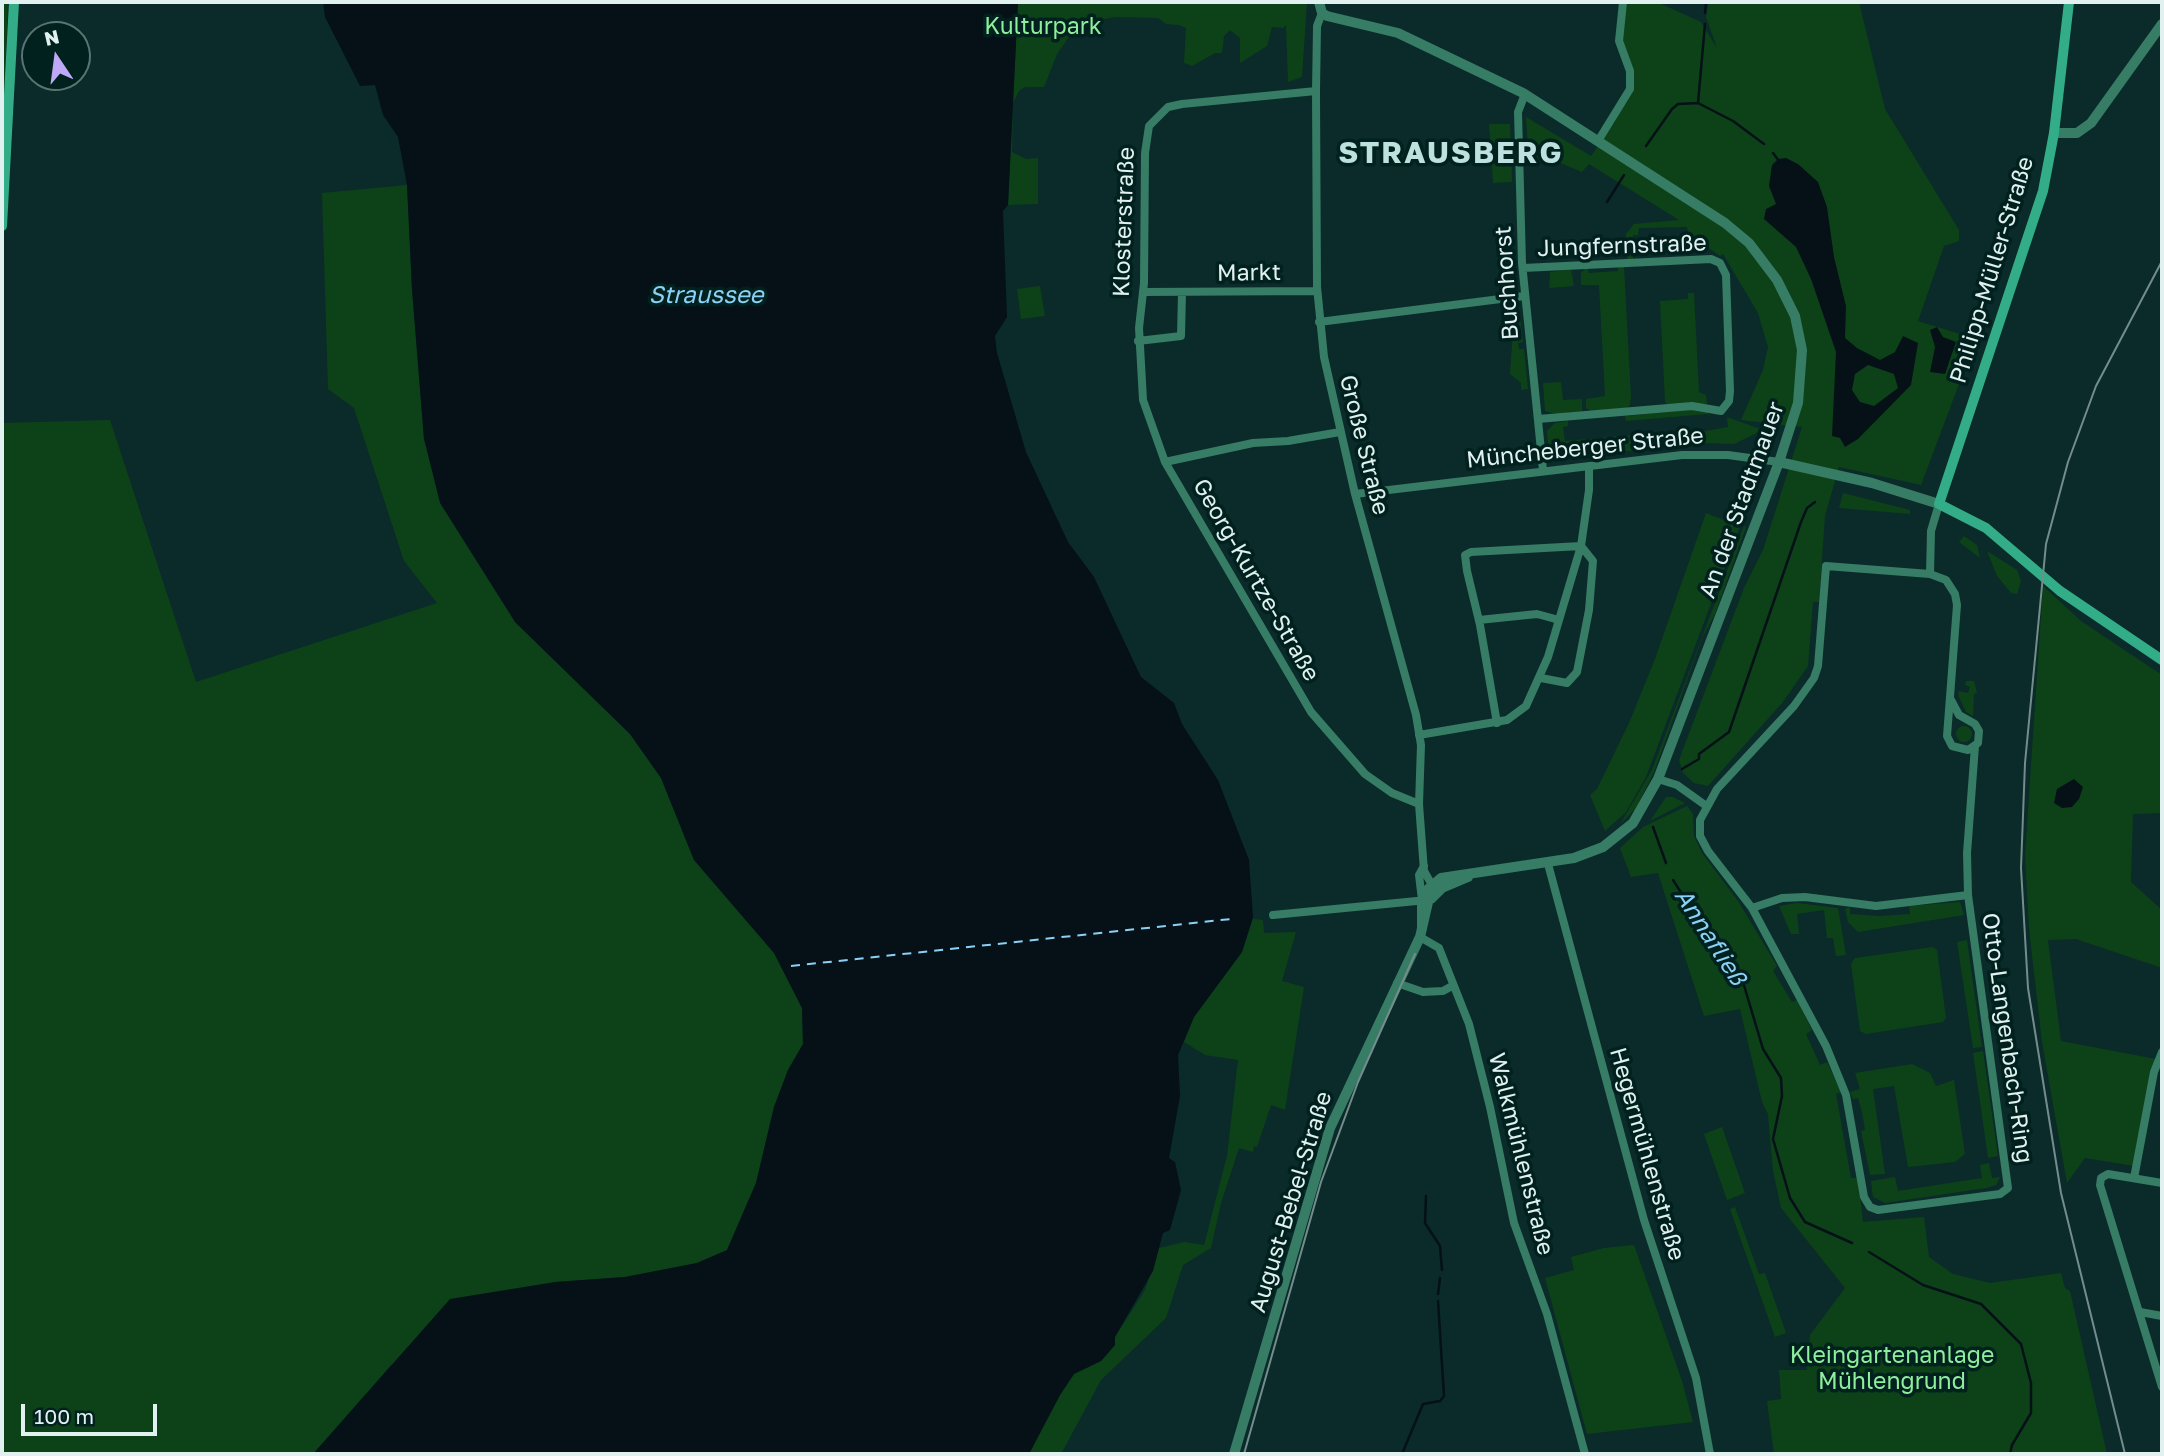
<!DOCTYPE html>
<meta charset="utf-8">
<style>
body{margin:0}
#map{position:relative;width:2164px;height:1456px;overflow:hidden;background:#0a2b29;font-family:"Golos Text",sans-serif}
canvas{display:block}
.frame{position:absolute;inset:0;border:4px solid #e0f1f0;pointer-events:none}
.north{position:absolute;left:21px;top:21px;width:70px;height:70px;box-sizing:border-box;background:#01211f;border:2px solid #5a7473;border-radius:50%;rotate:347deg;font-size:19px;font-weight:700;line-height:28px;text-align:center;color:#e0f1f0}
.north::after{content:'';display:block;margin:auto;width:24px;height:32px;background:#bda9f5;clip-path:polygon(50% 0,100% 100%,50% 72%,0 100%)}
.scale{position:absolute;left:21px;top:1404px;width:136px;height:32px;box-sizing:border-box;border:4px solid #e0f1f0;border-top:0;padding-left:9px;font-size:21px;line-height:24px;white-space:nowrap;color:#e0f1f0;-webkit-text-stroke:5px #01211f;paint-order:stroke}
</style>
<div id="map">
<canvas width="2164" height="1456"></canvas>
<div class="frame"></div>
<div class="north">N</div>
<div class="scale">100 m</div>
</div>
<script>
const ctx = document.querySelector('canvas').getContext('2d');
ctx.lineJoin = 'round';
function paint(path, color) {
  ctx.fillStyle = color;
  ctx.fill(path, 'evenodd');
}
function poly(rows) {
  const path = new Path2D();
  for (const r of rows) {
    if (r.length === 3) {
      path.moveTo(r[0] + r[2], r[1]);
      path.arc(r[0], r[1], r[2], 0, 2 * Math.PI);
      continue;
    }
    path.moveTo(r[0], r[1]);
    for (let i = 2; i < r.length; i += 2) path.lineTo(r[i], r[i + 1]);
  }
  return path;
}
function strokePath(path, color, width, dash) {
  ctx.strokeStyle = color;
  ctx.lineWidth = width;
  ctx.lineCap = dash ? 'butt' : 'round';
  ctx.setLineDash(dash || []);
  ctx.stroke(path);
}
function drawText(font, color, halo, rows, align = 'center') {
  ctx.font = font + ' "Golos Text",sans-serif';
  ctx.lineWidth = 7;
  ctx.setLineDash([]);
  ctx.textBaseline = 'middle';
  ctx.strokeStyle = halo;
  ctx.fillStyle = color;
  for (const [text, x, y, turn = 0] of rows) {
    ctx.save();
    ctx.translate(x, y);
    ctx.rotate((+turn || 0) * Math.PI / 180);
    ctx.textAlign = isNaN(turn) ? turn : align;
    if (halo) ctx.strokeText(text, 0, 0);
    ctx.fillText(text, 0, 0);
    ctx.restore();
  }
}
paint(poly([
 [2,2,8,2,4,112,2,112],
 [1018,2,1307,2,1302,77,1288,82,1286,25,1283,28,1272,27,1267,46,1240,63,1240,38,1230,30,1224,36,1222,53,1215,53,1192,66,1184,63,1186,28,1179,25,1166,24,1158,18,1115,17,1093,21,1071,34,1057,54,1044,87,1025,87,1019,91,1013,103,1012,152,1026,159,1038,158,1038,204,1008,205],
 [1623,2,1657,2,1701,22,1717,48,1706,17,1709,2,1859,2,1885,109,1959,230,1959,241,1944,246,1918,321,1976,339,1921,485,1839,467,1825,516,1819,602,1813,602,1808,666,1782,703,1708,786,1694,783,1683,773,1679,760,1744,588,1763,550,1802,427,1741,420,1763,370,1768,347,1758,313,1723,254,1720,256,1688,233,1687,227,1639,228,1638,235,1633,235,1633,259,1627,259,1626,234,1634,224,1679,220,1589,164,1582,172,1558,162,1529,162,1526,117,1591,156,1614,123,1630,89,1623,57],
 [1489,124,1510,124,1512,182,1493,183],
 [407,185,412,289,424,439,515,622,630,734,661,778,694,860,774,953,802,1008,803,1044,788,1070,774,1107,756,1183,727,1250,697,1263,625,1277,555,1282,391,1365,313,1454,2,1454,2,423,110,420,196,682,437,603,404,561,354,408,328,389,322,193],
 [1587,266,1589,273,1618,271,1618,266,1624,266,1631,397,1630,405,1625,409,1594,412,1586,408,1586,399,1605,396,1599,285,1581,285,1581,273],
 [1571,269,1574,286,1549,288,1550,272],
 [1040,286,1045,316,1021,319,1017,289],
 [1688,293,1694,293,1699,392,1706,395,1707,404,1668,405,1665,402,1660,301,1688,299],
 [1515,303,1519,310,1523,342,1518,343,1519,349,1524,349,1528,389,1521,390,1521,383,1510,374],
 [1561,382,1563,400,1582,399,1582,411,1557,414,1545,411,1543,383],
 [1699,409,1706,411,1711,417,1707,414,1626,421,1625,416],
 [1727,417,1763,430,1734,444,1702,443,1553,459,1549,457,1547,431,1555,423,1568,421,1568,426,1563,427,1565,441,1641,434,1642,437,1659,433,1660,436,1665,432,1682,433,1682,430,1696,429,1700,432,1728,427],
 [1843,493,1910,510,1910,514,1839,508],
 [1706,513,1740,526,1646,777,1626,812,1605,831,1590,795,1597,789,1629,723,1655,659],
 [1744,526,1746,527,1715,614,1703,636,1654,772,1636,808,1619,826,1652,770],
 [1964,536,1977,545,1980,558,1959,542],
 [1987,551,2017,570,2021,581,2017,594,2011,593,1997,576],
 [2043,586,2081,621,2162,675,2162,813,2133,814,2131,882,2162,910,2162,968,2076,939,2048,940,2061,1041,2156,1059,2134,1166,2085,1158,2067,1183,2042,1042,2029,929,2025,855],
 [1966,681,1974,681,1977,693,1974,694,1973,716,1966,712,1959,697,1958,691,1968,693,1970,687,1965,685],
 [1964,734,8],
 [1666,797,1673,797,1685,803,1650,821],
 [1687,806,1693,814,1694,836,1702,853,1738,901,1777,966,1773,971,1792,1002,1797,1000,1812,1030,1806,1034,1820,1065,1827,1062,1841,1092,1836,1094,1851,1178,1858,1178,1863,1222,1924,1217,1929,1257,1953,1274,1990,1283,2061,1273,2065,1288,2070,1291,2107,1454,1774,1454,1767,1401,1781,1399,1779,1370,1807,1370,1810,1335,1845,1288,1781,1208,1773,1171,1768,1114,1762,1102,1740,1009,1704,1016,1658,873,1631,877,1620,848,1643,827],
 [1960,902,1964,915,1858,932,1848,922,1845,909,1850,907,1850,914,1879,916,1910,914,1909,906],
 [1797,903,1838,908,1846,955,1836,956,1833,938,1827,938,1824,910,1797,914,1799,934,1791,934,1779,906],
 [1253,919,1263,920,1264,933,1296,932,1282,981,1304,987,1285,1110,1271,1105,1257,1147,1254,1146,1253,1152,1239,1148,1221,1203,1211,1248,1183,1265,1166,1318,1101,1380,1061,1454,1029,1454,1060,1395,1074,1374,1101,1361,1115,1345,1115,1337,1145,1290,1159,1248,1184,1242,1204,1245,1227,1156,1238,1060,1205,1055,1184,1042,1194,1017,1242,952],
 [1967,940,1982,1047,1973,1048,1957,942],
 [1933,947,1937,950,1946,1018,1943,1022,1866,1034,1860,1031,1851,964,1855,958],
 [1983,1051,1998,1156,1988,1158,1973,1053],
 [1912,1064,1930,1073,1936,1086,1954,1080,1965,1154,1955,1162,1908,1167,1894,1086,1873,1089,1885,1174,1870,1175,1861,1131,1865,1130,1862,1112,1858,1098,1853,1099,1850,1092,1860,1089,1855,1073],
 [1722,1127,1745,1193,1727,1200,1704,1134],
 [1989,1163,1992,1178,2000,1177,1996,1185,1986,1188,1885,1203,1873,1197,1871,1181,1895,1177,1898,1191,1982,1178,1980,1165],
 [1735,1207,1759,1274,1765,1273,1786,1333,1775,1337,1730,1209],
 [1634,1245,1682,1381,1693,1422,1587,1434,1545,1278,1574,1270,1571,1257,1604,1248]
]), '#0d4219');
paint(poly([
 [323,2,1018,2,1008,205,1003,211,1007,317,995,336,997,353,1026,452,1068,542,1094,577,1141,677,1174,703,1182,724,1218,780,1249,860,1253,917,1242,952,1194,1017,1178,1055,1180,1096,1169,1158,1175,1162,1181,1190,1170,1230,1163,1233,1153,1271,1115,1337,1115,1345,1101,1361,1074,1374,1060,1395,1029,1454,313,1454,450,1299,555,1282,625,1277,697,1263,727,1250,756,1183,774,1107,788,1070,803,1044,802,1008,774,953,694,860,661,778,630,734,515,622,440,503,424,439,412,289,407,185,398,137,383,115,375,85,360,86,325,17],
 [1786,158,1798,164,1818,182,1827,207,1834,257,1846,306,1845,338,1857,348,1880,360,1895,352,1903,336,1918,343,1911,385,1858,439,1845,447,1840,438,1832,436,1836,352,1811,279,1796,247,1764,219,1766,209,1776,204,1769,186,1772,165,1778,159],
 [1868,365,1894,374,1898,388,1874,406,1860,402,1852,390,1855,374],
 [1937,327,1943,337,1956,342,1945,374,1930,372,1935,347,1930,330],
 [2074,779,2083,787,2079,799,2072,807,2062,808,2054,803,2057,789]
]), '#051117');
strokePath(poly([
 [1705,13,1706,2],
 [1705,24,1698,103,1733,121,1764,144],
 [1646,146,1672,109,1678,104,1698,103],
 [1773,153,1779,161],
 [1607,202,1624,175],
 [1682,769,1699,759,1699,754,1729,732,1801,522,1807,508,1815,502],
 [1653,827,1666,863],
 [1673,880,1733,973,1743,982,1763,1049,1781,1078,1782,1096,1773,1139,1790,1198,1805,1222,1852,1243],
 [1426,1196,1425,1223,1440,1246,1442,1270],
 [1869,1252,1923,1285,1981,1304,2021,1344,2031,1383,2031,1413,2012,1445,2010,1454],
 [1438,1294,1440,1278],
 [1402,1454,1423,1404,1440,1401,1444,1396,1438,1301]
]), '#051117', 2.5);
strokePath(poly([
 [791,966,1231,919]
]), '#8bd1f6', 2, [9, 7]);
strokePath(poly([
 [1322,13,1317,26,1316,91,1317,287,1324,357,1355,494,1416,715,1421,745,1419,804,1424,871,1432,885],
 [1316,91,1182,104,1168,107,1149,126,1145,153,1144,283,1139,328,1143,400,1165,462,1311,712,1365,774,1392,793,1419,804],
 [1525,94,1518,112,1522,263,1543,470],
 [1598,141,1630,89,1630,71,1619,41,1623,2],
 [1523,268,1711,259,1720,263,1726,275,1730,391,1729,401,1721,411,1692,406,1538,419],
 [1143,292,1317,291],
 [1319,322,1524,296],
 [1138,341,1181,336,1182,293],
 [1165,462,1253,443,1288,441,1340,432],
 [1355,494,1682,455,1728,455,1779,462],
 [1930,574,1931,531,1939,504],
 [1479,620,1537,614,1559,620],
 [1951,700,1959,715,1975,724,1979,731,1978,743,1968,750,1952,746,1947,736,1957,605,1955,594,1946,580,1930,574,1826,566,1818,666,1814,678,1794,706,1717,789,1700,820,1700,836,1708,851,1752,908,1826,1046,1846,1095,1864,1197,1870,1207,1878,1210,2000,1194,2008,1188,1968,895,1967,853,1975,746],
 [1497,723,1480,625,1467,571,1465,555,1471,552,1581,546,1593,561,1589,610,1577,672,1567,683,1541,678],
 [1419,735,1507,720,1526,706,1548,657,1581,546,1589,490,1589,466],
 [1658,779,1677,785,1705,805],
 [1548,864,1644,1220,1696,1378,1710,1454],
 [1422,900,1419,875,1424,866],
 [1752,908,1782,898,1805,897,1876,906,1968,895],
 [1273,915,1427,900],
 [1420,937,1439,948,1469,1024,1490,1107,1514,1223,1547,1314,1585,1454],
 [1397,983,1423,992,1443,991,1452,986],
 [2134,1178,2154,1072,2162,1052],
 [2162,1183,2108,1174,2101,1178,2100,1185,2162,1387],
 [2140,1312,2162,1316]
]), '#377c65', 8);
strokePath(poly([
 [1319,2,1322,13,1327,16,1398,33,1523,93,1725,223,1749,243,1777,280,1795,316,1802,350,1798,403,1779,462,1658,779,1633,823,1603,847,1574,858,1441,878,1427,890,1422,900,1422,929],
 [2054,133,2077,133,2091,123,2162,24],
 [1779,462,1872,483,1939,504],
 [1431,899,1442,888,1468,877],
 [1234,1454,1330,1128,1420,937,1432,885]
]), '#377c65', 10);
strokePath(poly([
 [2069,2,2054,133,2043,191,1939,504,1986,528,2060,591,2162,660],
 [2,226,14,2]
]), '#33ad88', 10);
strokePath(poly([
 [1244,1454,1321,1182,1358,1082,1415,954],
 [2125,1454,2061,1193,2028,988,2021,868,2025,763,2046,544,2068,462,2096,386,2162,261]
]), '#748d8c', 2);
drawText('23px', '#8eee9b', '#01211f', [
 ["Kulturpark",1043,27],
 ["Kleingartenanlage",1892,1356],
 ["Mühlengrund",1892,1382]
]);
drawText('23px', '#e0f1f0', '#01211f', [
 ["Klosterstraße",1124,222,-88],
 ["Jungfernstraße",1622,246,-2],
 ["Philipp-Müller-Straße",1992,270,-73],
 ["Markt",1249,273,-1],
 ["Buchhorst",1507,283,-94],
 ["Große Straße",1364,445,76],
 ["Müncheberger Straße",1585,448,-6],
 ["An der Stadtmauer",1742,500,-70],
 ["Georg-Kurtze-Straße",1256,580,60],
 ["Otto-Langenbach-Ring",2007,1038,82],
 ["Walkmühlenstraße",1521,1154,76],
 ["Hegermühlenstraße",1647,1154,74],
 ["August-Bebel-Straße",1291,1202,-73]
]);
drawText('italic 24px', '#8bd1f6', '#01211f', [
 ["Straussee",706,295],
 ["Annafließ",1710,937,57]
]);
ctx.letterSpacing = '2px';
drawText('bold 30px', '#bde1de', '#01211f', [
 ["STRAUSBERG",1451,153]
]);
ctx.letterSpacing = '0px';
</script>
